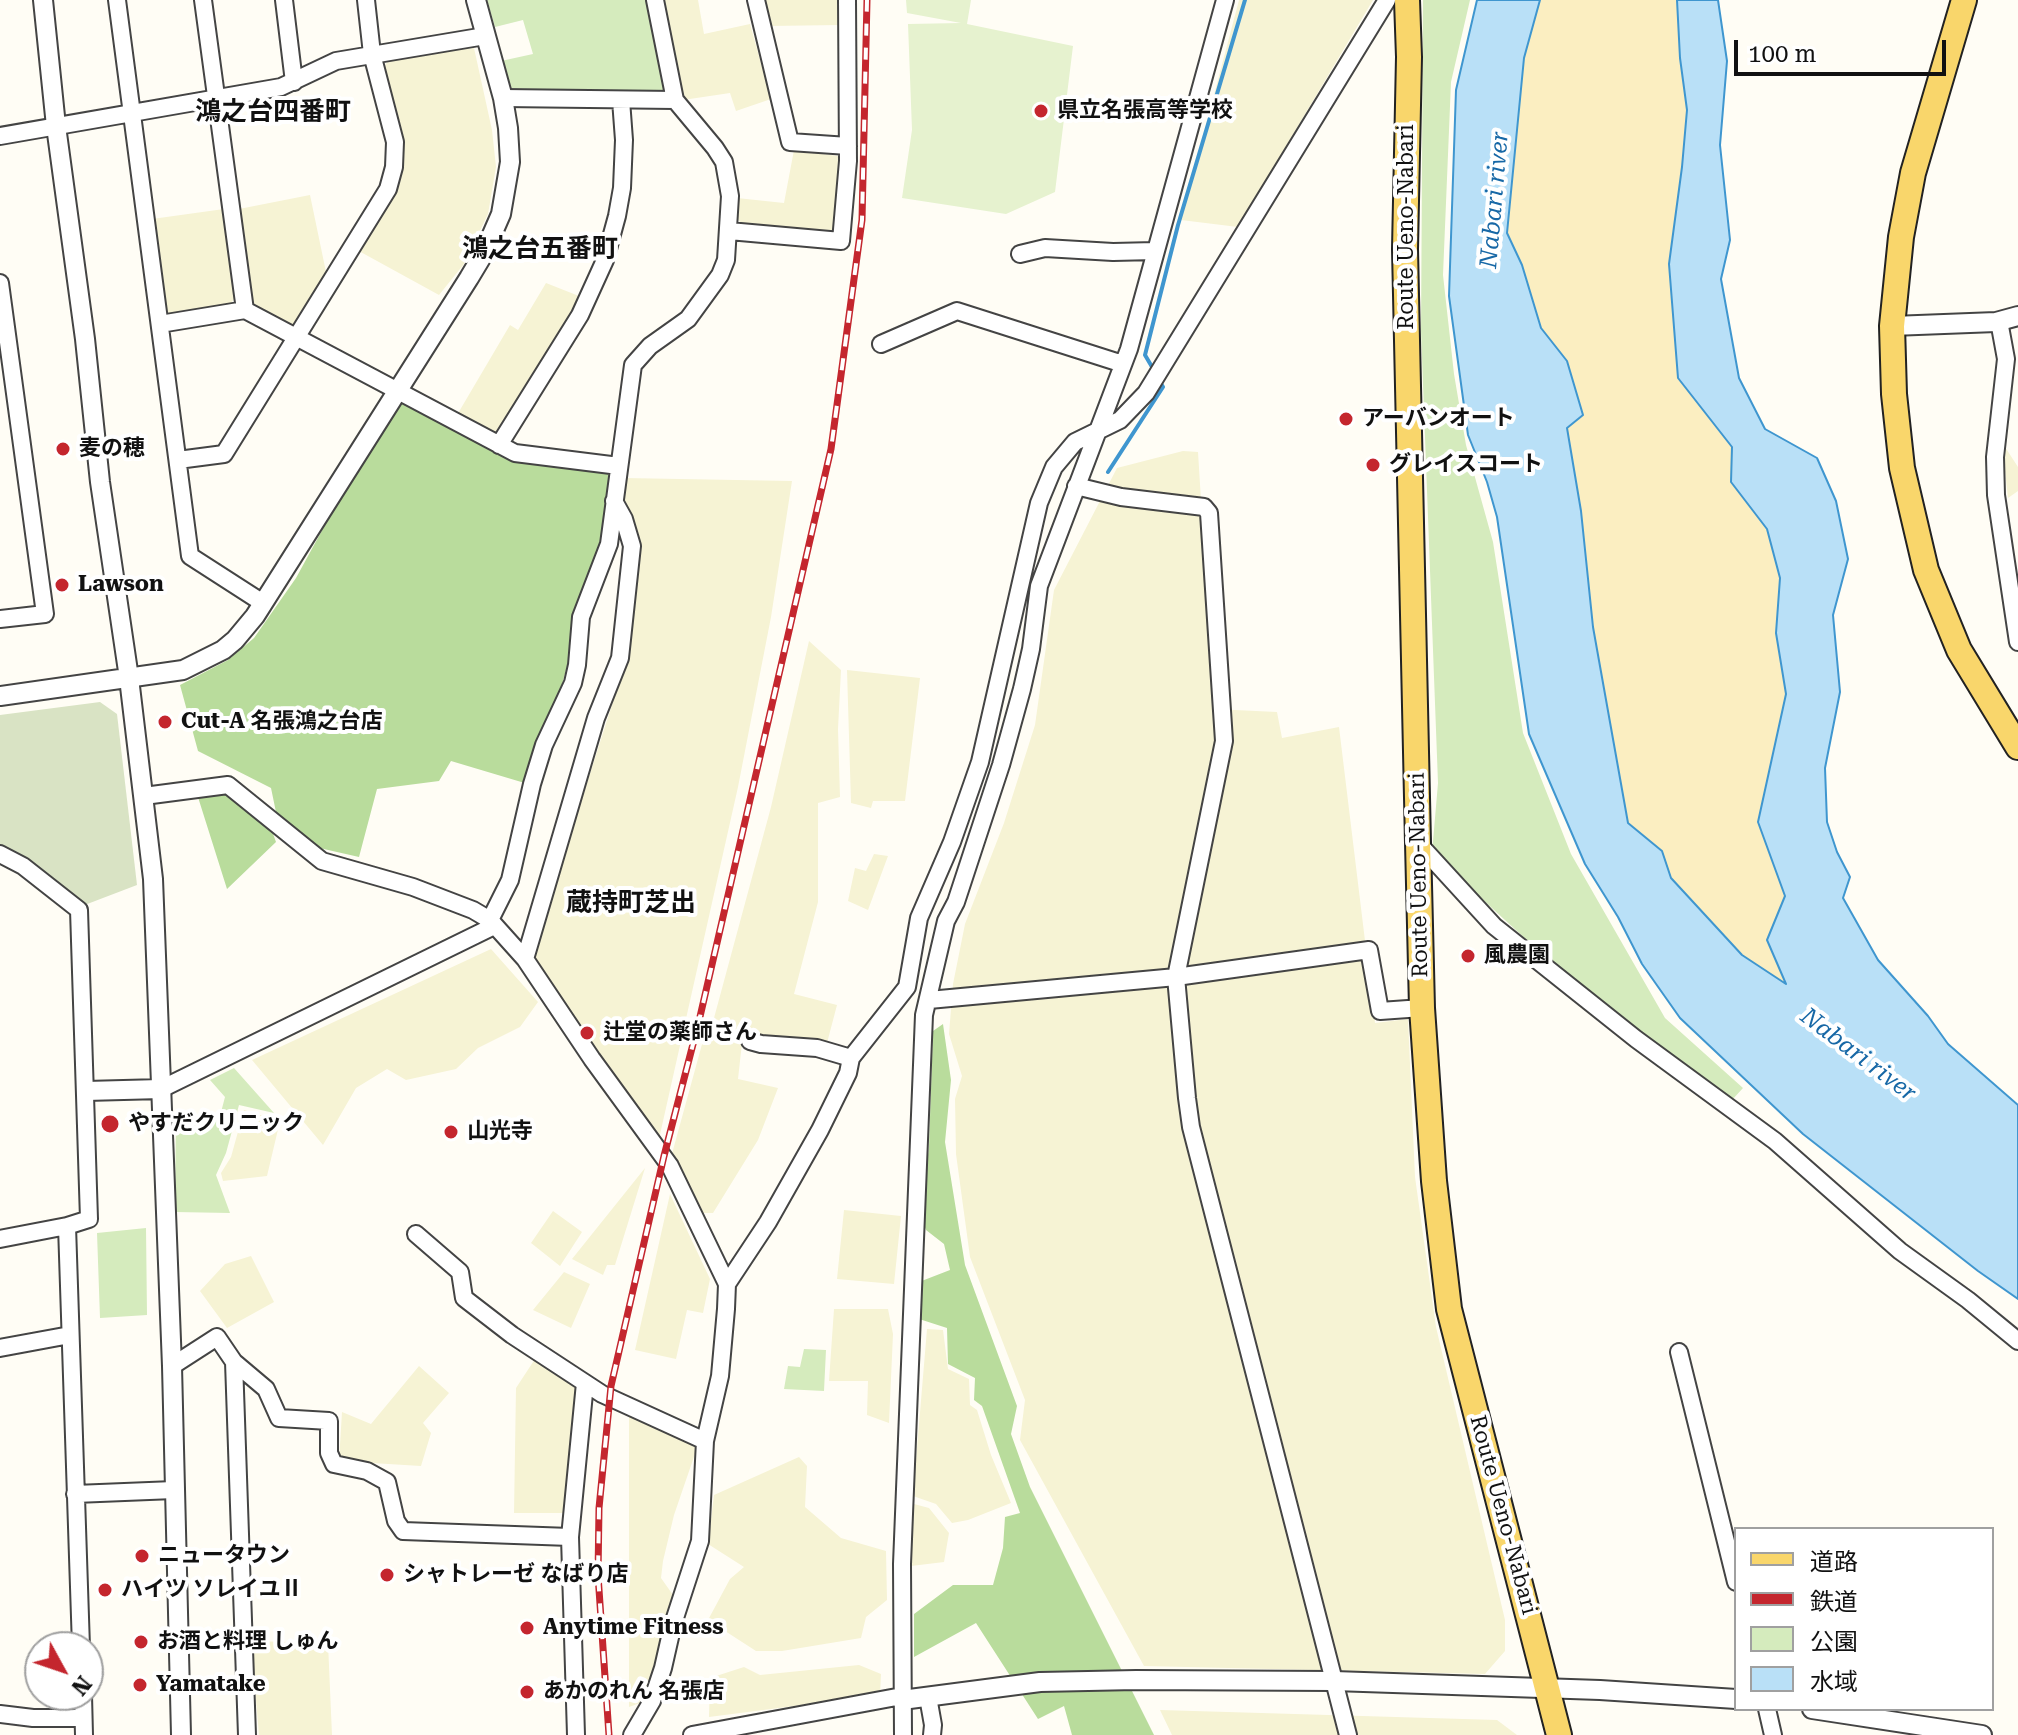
<!DOCTYPE html>
<meta charset="utf-8">
<style>
body{margin:0}
#map{position:relative;width:2018px;height:1735px;overflow:hidden;background:#fffdf5;font-family:"Roboto Serif","Noto Sans JP",serif}
canvas{display:block}
.legend{position:absolute;left:1734px;top:1527px;width:260px;height:184px;box-sizing:border-box;background:#fff;border:2px solid #a0a0a0;margin:0;padding:10px 14px;list-style:none;font-size:24px;color:#111}
.legend li{display:flex;align-items:center;gap:16px;height:40px}
.legend b{width:40px;border:2px solid #a0a0a0}
.north{position:absolute;left:24px;top:1631px;width:80px;height:80px;box-sizing:border-box;background:#fff;border:2px solid #a0a0a0;border-radius:50%;rotate:130deg;font-size:22px;font-weight:700;line-height:32px;text-align:center;color:#111}
.north::after{content:'';display:block;margin:auto;width:28px;height:36px;background:#c4262e;clip-path:polygon(50% 0,100% 100%,50% 72%,0 100%)}
.scale{position:absolute;left:1734px;top:40px;width:212px;height:36px;box-sizing:border-box;border:4px solid #111;border-top:0;padding-left:10px;font-size:24px;line-height:28px;white-space:nowrap;color:#111;-webkit-text-stroke:6px #fff;paint-order:stroke}
</style>
<div id="map">
<canvas width="2018" height="1735"></canvas>
<ul class="legend">
<li><b style="height:10px;background:#f9d66b"></b>道路</li>
<li><b style="height:10px;background:#c4262e"></b>鉄道</li>
<li><b style="height:22px;background:#d5ebbd"></b>公園</li>
<li><b style="height:22px;background:#b9e0f7"></b>水域</li>
</ul>
<div class="north">N</div>
<div class="scale">100 m</div>
</div>
<script>
const ctx = document.querySelector('canvas').getContext('2d');
ctx.lineJoin = 'round';
function paint(path, color) {
  ctx.fillStyle = color;
  ctx.fill(path, 'evenodd');
}
function poly(rows) {
  const path = new Path2D();
  for (const r of rows) {
    path.moveTo(r[0], r[1]);
    for (let i = 2; i < r.length; i += 2) path.lineTo(r[i], r[i + 1]);
  }
  return path;
}
function strokePath(path, color, width, dash) {
  ctx.strokeStyle = color;
  ctx.lineWidth = width;
  ctx.lineCap = dash ? 'butt' : 'round';
  ctx.setLineDash(dash || []);
  ctx.stroke(path);
}
function drawText(font, color, halo, rows, align = 'center') {
  ctx.font = font + ' "Roboto Serif","Noto Sans JP",serif';
  ctx.lineWidth = 8;
  ctx.setLineDash([]);
  ctx.textBaseline = 'middle';
  ctx.strokeStyle = halo;
  ctx.fillStyle = color;
  for (const [text, x, y, turn = 0] of rows) {
    ctx.save();
    ctx.translate(x, y);
    ctx.rotate((+turn || 0) * Math.PI / 180);
    ctx.textAlign = isNaN(turn) ? turn : align;
    if (halo) ctx.strokeText(text, 0, 0);
    ctx.fillText(text, 0, 0);
    ctx.restore();
  }
}
paint(poly([
 [664,0,698,0,704,34,750,24,771,99,736,111,730,93,683,100],
 [762,0,840,0,840,25,769,26],
 [1239,0,1373,0,1238,227,1181,220],
 [474,48,492,130,496,167,488,214,464,264,439,295,357,250,397,181,403,159,400,131,383,69,389,59],
 [794,150,838,156,837,227,827,234,743,225,735,216,737,198,784,203],
 [310,195,326,272,324,280,298,323,288,326,255,308,250,302,239,209],
 [224,209,236,296,229,306,172,316,163,308,152,219],
 [546,283,584,298,493,436,457,415,510,325,518,330],
 [2005,447,2018,467,2018,491,2008,498,2003,453],
 [1183,451,1198,452,1214,709,1277,712,1282,738,1339,727,1375,1023,1408,1019,1415,1177,1436,1327,1505,1620,1505,1651,1485,1674,1144,1666,1020,1440,1025,1400,970,1257,956,1154,955,1099,962,1076,949,1034,953,984,965,924,1004,823,1035,725,1054,590,1117,468],
 [624,478,792,481,771,617,738,787,659,1139,531,958,626,661,630,602,621,499],
 [809,641,841,670,838,729,840,797,818,803,818,902,794,994,837,1005,827,1043,755,1039,714,1018,771,807],
 [847,670,920,678,905,801,873,801,871,808,851,803],
 [874,854,888,856,868,910,848,901,855,868,866,871],
 [491,949,538,1002,520,1027,478,1048,456,1069,406,1080,387,1069,356,1088,323,1145,252,1060],
 [707,1026,742,1043,738,1079,778,1088,758,1140,713,1213,702,1213,670,1161],
 [244,1110,280,1121,267,1176,223,1181,221,1173,231,1157],
 [645,1168,615,1265,607,1265,603,1275,572,1259],
 [670,1194,710,1279,703,1313,687,1310,676,1359,635,1350],
 [844,1210,901,1216,894,1284,837,1279],
 [553,1211,582,1232,560,1266,531,1243],
 [251,1256,274,1302,227,1328,200,1291,225,1264],
 [564,1272,590,1284,571,1328,533,1310],
 [834,1309,888,1309,893,1334,889,1423,867,1415,868,1381,829,1381],
 [927,1329,943,1330,948,1369,969,1379,970,1405,977,1410,991,1455,1011,1503,968,1520,952,1523,936,1504,913,1496],
 [535,1359,578,1390,570,1513,514,1513,516,1388],
 [419,1366,449,1393,423,1423,431,1433,421,1466,339,1461,342,1412,371,1424],
 [629,1414,698,1445,674,1515,663,1561,661,1578,673,1595,667,1634,643,1702,629,1707],
 [799,1457,807,1466,805,1507,841,1538,886,1551,887,1600,866,1617,861,1638,782,1651,756,1651,708,1620,730,1579,744,1567,708,1544,714,1495],
 [914,1504,929,1508,949,1533,944,1562,911,1566],
 [251,1641,328,1643,332,1735,259,1735],
 [859,1665,881,1674,880,1695,709,1717,710,1678,744,1667,760,1675],
 [1160,1710,1497,1720,1517,1735,1172,1735]
]), '#f6f3d4');
paint(poly([
 [487,0,650,0,665,93,508,94,501,61,533,54,523,20,495,27],
 [1423,0,1470,0,1451,82,1443,275,1454,374,1466,445,1493,542,1523,733,1571,854,1665,1018,1743,1088,1732,1100,1661,1049,1530,943,1432,853,1438,783,1421,331],
 [234,1068,274,1113,239,1105,226,1153,216,1175,230,1213,175,1212,176,1117,220,1116,225,1097,210,1080],
 [146,1228,147,1315,100,1318,97,1233],
 [804,1349,826,1350,824,1391,784,1389,788,1366,800,1367]
]), '#d5ebbd');
paint(poly([
 [397,401,515,457,618,471,602,540,556,706,528,784,451,761,439,781,377,789,359,857,315,847,277,817,271,788,198,751,180,685,228,660,254,638,296,578,355,470],
 [222,793,232,795,272,831,276,842,227,889,197,794],
 [943,1024,951,1080,945,1142,965,1265,1017,1406,1011,1434,1030,1487,1154,1735,1072,1735,1064,1706,1038,1719,976,1623,914,1657,914,1614,953,1585,993,1585,1003,1548,1005,1517,1020,1513,982,1406,974,1400,975,1378,948,1364,947,1328,916,1318,919,1282,950,1270,944,1244,926,1230,921,1218,929,1146,933,1031]
]), '#b9dc9c');
paint(poly([
 [1540,0,1677,0,1680,58,1687,110,1682,167,1703,410,1732,447,1731,482,1767,529,1780,578,1776,633,1786,694,1758,822,1785,896,1767,940,1788,985,1742,955,1671,878,1662,851,1628,824,1593,627,1581,511,1567,428,1567,361,1541,328,1522,265,1507,233,1524,58]
]), '#fbeec1');
paint(poly([
 [100,702,117,714,137,885,82,906,0,847,0,715]
]), '#d9e3c4');
paint(poly([
 [906,0,971,0,967,24,1073,46,1055,192,1006,214,902,198,912,130,908,24,961,23,907,13]
]), '#e6f2cf');
const water = poly([
 [1477,0,1540,0,1524,58,1507,233,1522,265,1541,328,1567,361,1583,415,1567,428,1581,511,1593,627,1628,823,1662,851,1671,878,1742,955,1786,984,1767,940,1785,896,1758,822,1786,694,1776,633,1780,578,1767,529,1731,482,1732,447,1678,378,1669,264,1682,167,1687,110,1680,58,1677,0,1718,0,1727,61,1720,145,1730,240,1721,279,1739,378,1765,429,1817,458,1836,501,1848,559,1833,615,1840,692,1825,768,1827,822,1837,852,1850,877,1843,898,1878,960,1928,1016,1948,1044,2018,1105,2018,1299,1978,1271,1803,1134,1680,1018,1642,964,1618,917,1585,864,1529,734,1497,517,1487,482,1468,435,1449,296,1456,90,1477,0]
]);
paint(water, '#b9e0f7');
strokePath(water, '#3f96cf', 2);
strokePath(poly([
 [1155,372,1145,355,1178,225,1245,0],
 [1108,472,1163,387,1159,380]
]), '#3f96cf', 4);
const minor = poly([
 [117,0,190,556,263,603],
 [203,0,245,310],
 [284,0,294,82],
 [756,0,790,142,848,146],
 [503,98,675,100],
 [0,136,281,87,336,61,485,36],
 [729,231,841,241,848,161,847,0],
 [1020,254,1045,248,1113,252,1155,251],
 [0,283,45,614,0,619],
 [1999,321,2006,359,1995,457,1996,495,2018,642],
 [160,324,245,310,515,453,619,466],
 [881,344,957,311,1123,364],
 [499,445,580,315,605,260,617,216,622,188,624,140,621,100],
 [178,460,224,454,388,189,394,167,395,142,372,54,366,0],
 [1076,486,1121,497,1204,507,1209,513,1224,741,1176,977,1187,1098,1191,1127,1348,1735],
 [144,796,228,785,322,861,413,887,473,910,490,920,525,959,592,1059,670,1166,727,1284,726,1309,720,1376,705,1441,700,1541,673,1624,663,1668,652,1701,632,1735],
 [1418,843,1494,926,1636,1039,1775,1141,1900,1251,1968,1300,2018,1341],
 [0,854,23,866,79,910,89,1219,67,1226,0,1239],
 [490,920,510,880,532,784,544,745,573,683,577,665,581,617,609,544,633,365,650,346,688,319,720,275,726,260,730,196,724,162,715,148,675,100,655,0],
 [525,959,596,718,620,658,632,546,624,519,614,501],
 [929,1000,1176,977,1369,950,1380,1011,1422,1008],
 [750,1041,761,1044,817,1048,851,1058],
 [161,1089,494,926],
 [67,1226,81,1647],
 [416,1234,460,1272,464,1298,512,1335,602,1394,705,1441],
 [727,1284,768,1222,820,1130,848,1073,851,1058,907,987,919,918,952,842,980,762,1039,503,1054,467,1075,442,1120,420,1146,393,1387,0],
 [0,1348,70,1335],
 [1679,1352,1736,1582],
 [234,1362,247,1735],
 [172,1366,217,1337,234,1362,266,1389,279,1418,329,1421,329,1453,334,1464,367,1471,387,1482,396,1521,403,1531,570,1537,576,1735],
 [75,1494,174,1490],
 [570,1537,585,1383],
 [83,1695,84,1735],
 [928,1697,933,1725,932,1735],
 [1767,1709,1773,1735],
 [0,1714,33,1718,83,1718],
 [692,1735,902,1696],
 [903,1735,902,1564,924,1015,946,921,956,902,1001,765,1022,689,1031,649,1039,586,1129,349,1225,0]
]);
const tertiary = poly([
 [43,0,56,126,85,339,100,482,129,678,153,879,172,1366,181,1735],
 [1892,326,1996,322,2018,316],
 [0,696,183,670,223,650,235,640,255,616,469,278,484,253,501,214,510,162,508,128,503,98,476,0],
 [86,1091,161,1089],
 [902,1700,1040,1682,1136,1680,1334,1681,1600,1690,1736,1699],
 [1812,1709,1982,1735]
]);
const primary = poly([
 [1407,0,1409,57,1405,249,1418,843,1422,1008,1434,1181,1449,1309,1559,1735],
 [1964,0,1913,173,1901,237,1892,326,1894,394,1902,468,1926,570,1959,650,2018,747]
]);
strokePath(minor, '#444', 20);
strokePath(tertiary, '#444', 22);
strokePath(primary, '#222', 28);
strokePath(minor, '#fff', 16);
strokePath(tertiary, '#fff', 18);
strokePath(primary, '#f9d66b', 24);
const rail = poly([
 [609,1735,598,1575,599,1508,611,1386,664,1156,699,1021,831,449,862,220,867,0]
]);
strokePath(rail, '#c4262e', 7);
strokePath(rail, '#fff', 4, [12]);
for (const [x, y, r, color] of [
 [1041,111,8,"#c4262e"],
 [1346,419,8,"#c4262e"],
 [63,449,8,"#c4262e"],
 [1373,465,8,"#c4262e"],
 [62,585,8,"#c4262e"],
 [165,722,8,"#c4262e"],
 [1468,956,8,"#c4262e"],
 [587,1033,8,"#c4262e"],
 [110,1124,10,"#c4262e"],
 [451,1132,8,"#c4262e"],
 [142,1556,8,"#c4262e"],
 [387,1575,8,"#c4262e"],
 [105,1590,8,"#c4262e"],
 [527,1628,8,"#c4262e"],
 [141,1642,8,"#c4262e"],
 [140,1685,8,"#c4262e"],
 [527,1692,8,"#c4262e"]
]) {
  const dot = new Path2D();
  dot.arc(x, y, r, 0, 2 * Math.PI);
  ctx.fillStyle = color;
  ctx.fill(dot);
  strokePath(dot, '#fff', 3);
}
drawText('bold 22px', '#111', '#fff', [
 ["県立名張高等学校",1057,111],
 ["アーバンオート",1362,419],
 ["麦の穂",79,449],
 ["グレイスコート",1389,465],
 ["Lawson",78,585],
 ["Cut-A 名張鴻之台店",181,722],
 ["風農園",1484,956],
 ["辻堂の薬師さん",603,1033],
 ["やすだクリニック",128,1124],
 ["山光寺",467,1132],
 ["ニュータウン",158,1556],
 ["シャトレーゼ なばり店",403,1575],
 ["ハイツ ソレイユⅡ",121,1590],
 ["Anytime Fitness",543,1628],
 ["お酒と料理 しゅん",157,1642],
 ["Yamatake",156,1685],
 ["あかのれん 名張店",543,1692]
], 'left');
drawText('22px', '#111', '#fff', [
 ["Route Ueno-Nabari",1407,227,-90],
 ["Route Ueno-Nabari",1419,875,-91],
 ["Route Ueno-Nabari",1503,1515,75]
]);
drawText('italic 24px', '#1768a6', '#fff', [
 ["Nabari river",1495,200,-85],
 ["Nabari river",1858,1055,37]
]);
drawText('bold 26px', '#111', '#fff', [
 ["鴻之台四番町",273,112],
 ["鴻之台五番町",540,249],
 ["蔵持町芝出",631,903]
]);
</script>
